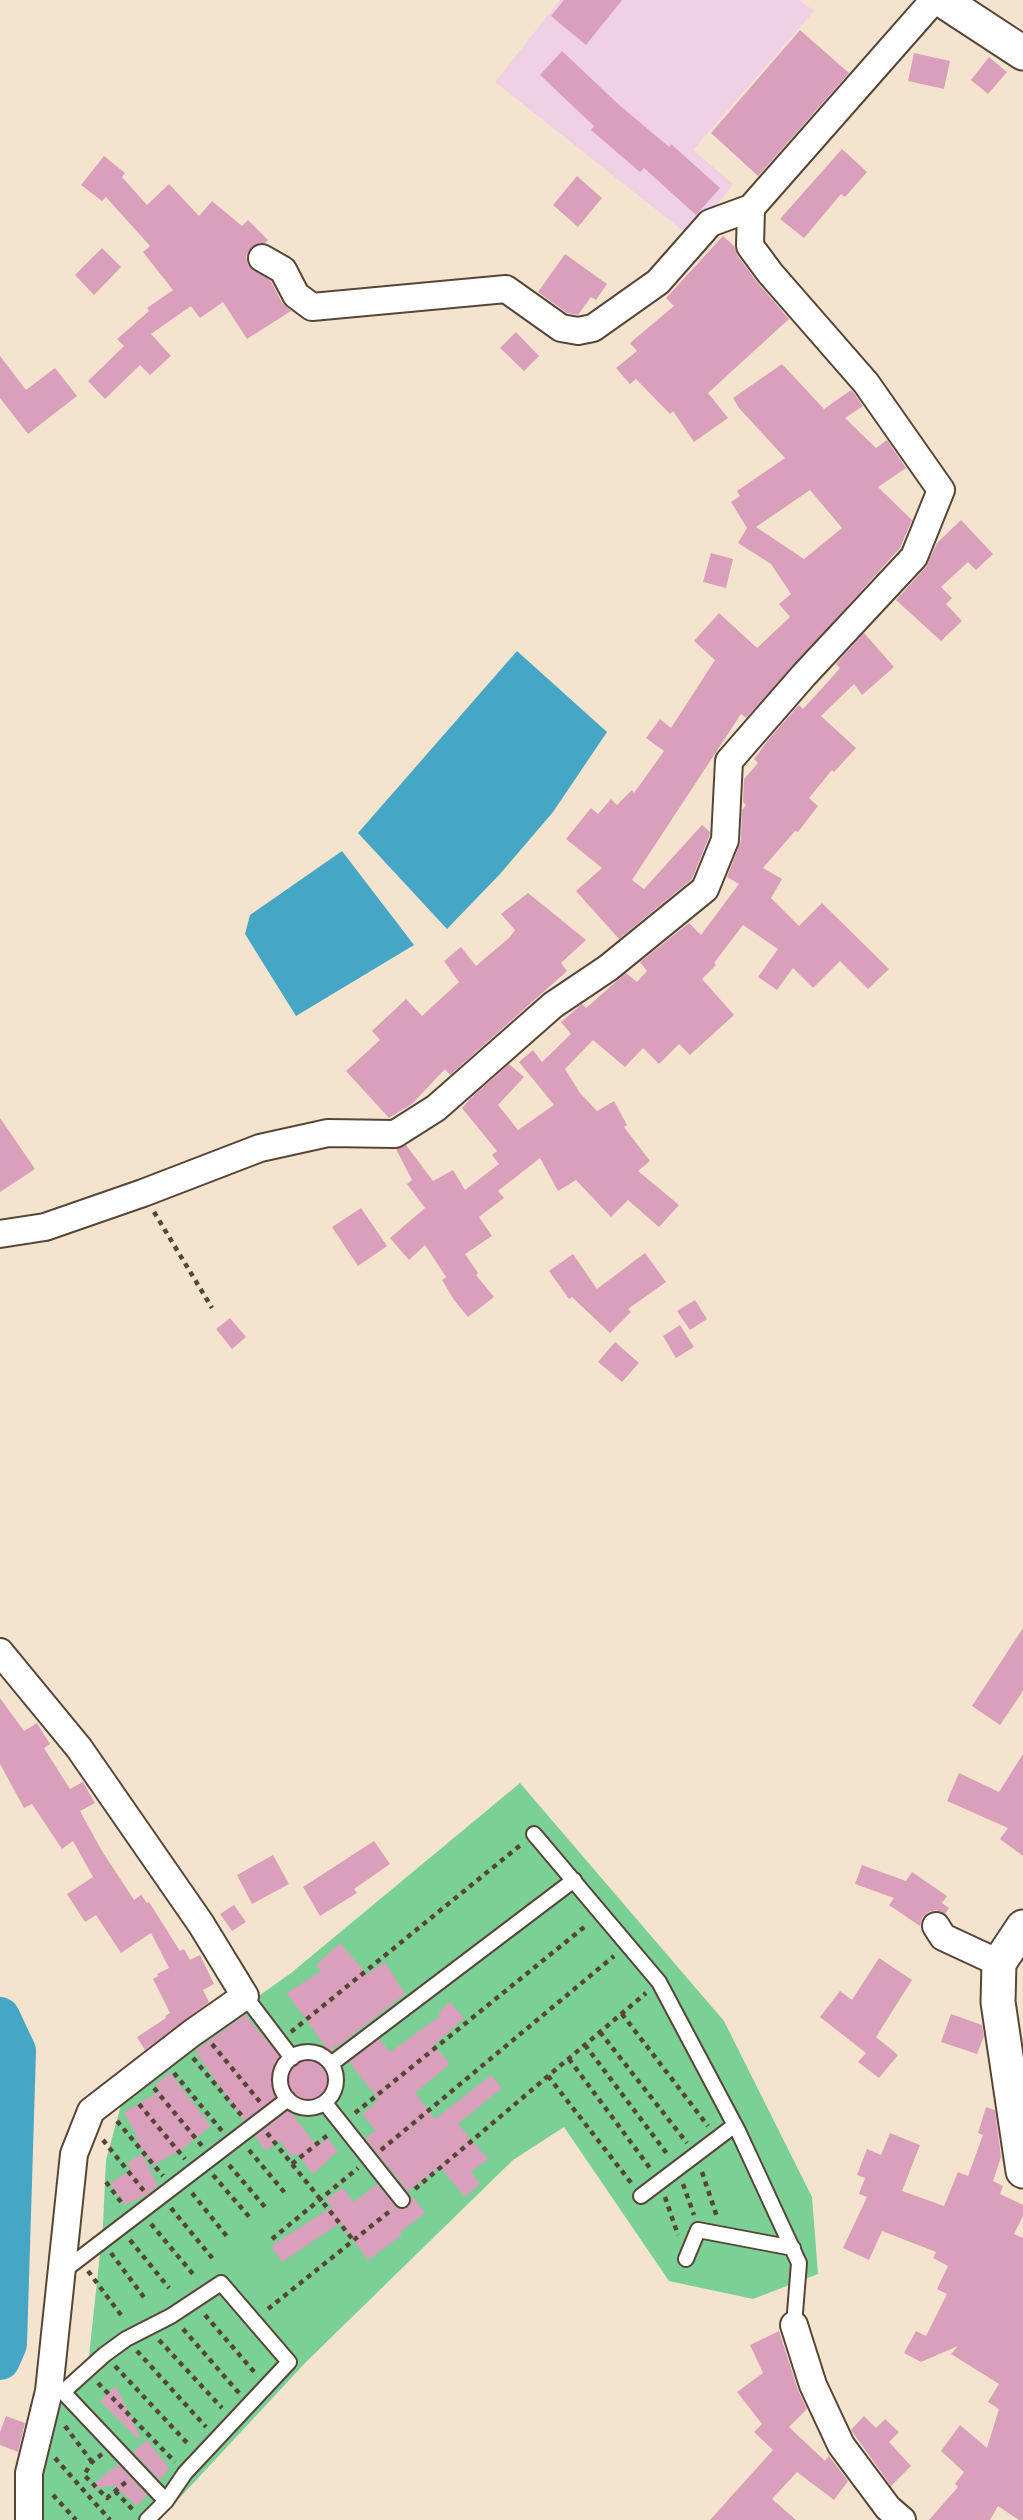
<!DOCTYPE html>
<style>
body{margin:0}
canvas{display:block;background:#f5e4cd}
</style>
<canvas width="1023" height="2520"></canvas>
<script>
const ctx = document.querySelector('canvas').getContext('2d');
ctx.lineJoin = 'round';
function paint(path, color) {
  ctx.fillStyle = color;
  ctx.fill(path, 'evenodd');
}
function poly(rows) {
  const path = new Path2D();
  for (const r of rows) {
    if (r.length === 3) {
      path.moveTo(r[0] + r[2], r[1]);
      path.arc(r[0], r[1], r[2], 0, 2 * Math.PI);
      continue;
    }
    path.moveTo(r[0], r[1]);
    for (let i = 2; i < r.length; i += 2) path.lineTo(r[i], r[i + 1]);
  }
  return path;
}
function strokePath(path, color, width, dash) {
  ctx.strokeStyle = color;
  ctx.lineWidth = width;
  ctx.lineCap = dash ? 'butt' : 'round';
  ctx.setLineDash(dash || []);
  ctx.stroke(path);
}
paint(poly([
 [560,0,799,0,814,11,693,150,733,184,692,238,495,82]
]), '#f0d0e5');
paint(poly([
 [520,1783,724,2021,812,2197,818,2274,753,2299,669,2281,564,2127,513,2160,306,2362,159,2520,37,2520,36,2482,46,2448,62,2403,89,2356,103,2225,106,2160,121,2105,229,2017,291,1973]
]), '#7ad095');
paint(poly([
 [517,651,607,732,553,812,500,874,447,929,358,833],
 [342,851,414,945,296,1016,245,934,250,915]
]), '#45a7c5');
strokePath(poly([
 [0,2017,16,2051,7,2344,0,2360]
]), '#45a7c5', 40);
paint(poly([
 [564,0,622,0,586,45,551,16],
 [800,30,849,73,758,176,711,133],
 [562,51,617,103,669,147,671,144,720,188,696,215,644,168,640,172,591,130,594,126,540,75],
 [914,53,950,61,944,89,908,81],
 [989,57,1007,72,988,94,971,80],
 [842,149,867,172,845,197,841,194,804,238,780,219],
 [104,156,125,173,122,177,147,205,169,184,199,216,212,201,242,226,248,220,268,240,265,243,255,244,249,250,246,257,248,265,271,281,282,303,291,311,247,339,223,302,200,318,191,306,151,334,171,356,150,375,140,365,105,399,88,381,124,346,117,339,149,311,147,308,173,290,143,252,150,246,106,197,102,201,81,185],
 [577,176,602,198,578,227,553,205],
 [723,236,734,246,737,255,757,282,789,319,708,393,728,418,694,442,673,411,670,414,636,379,630,384,616,368,637,351,630,343,674,306,666,298],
 [102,248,121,267,94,295,75,275],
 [565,254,607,284,596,300,591,297,578,315,567,313,538,292],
 [516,332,539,356,524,371,500,348],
 [0,356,26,390,55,368,77,396,28,434,0,398],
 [782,364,824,409,851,390,854,393,863,406,845,418,876,448,887,440,906,468,878,487,912,520,900,548,746,718,741,714,632,880,644,889,702,825,710,832,709,837,692,879,619,939,576,891,602,868,566,839,591,808,598,814,611,799,617,805,632,790,634,793,664,751,646,738,660,719,671,728,715,660,694,641,719,613,757,648,790,617,779,604,791,594,771,564,738,543,747,528,731,502,740,496,737,491,785,458,739,408,733,398],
 [810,490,842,528,804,559,756,527],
 [961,520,993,554,976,570,968,562,941,587,952,598,946,604,962,621,941,641,896,600,926,567,937,543],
 [711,553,733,559,726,588,703,582],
 [864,633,894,667,862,695,854,684,821,716,856,748,834,772,832,770,809,798,818,806,798,832,795,831,763,868,782,879,771,898,799,926,822,903,889,969,868,989,840,961,813,988,793,968,777,990,758,977,778,949,743,925,714,963,716,965,702,979,734,1015,690,1055,679,1044,659,1064,643,1048,625,1067,593,1040,565,1069,580,1093,597,1111,614,1101,627,1125,624,1127,650,1161,638,1171,679,1205,659,1227,628,1200,611,1217,576,1180,558,1191,540,1158,498,1191,504,1198,479,1217,492,1236,465,1254,478,1273,476,1275,494,1297,468,1317,454,1300,442,1280,446,1277,425,1245,409,1260,390,1238,425,1208,407,1184,412,1180,396,1149,406,1145,433,1181,453,1170,465,1190,499,1164,492,1155,497,1151,462,1108,472,1097,509,1064,524,1077,498,1105,518,1130,554,1105,519,1062,533,1050,542,1062,571,1034,561,1022,582,1004,586,1008,626,973,637,982,647,971,640,962,689,923,701,935,739,884,727,877,741,841,742,810,746,805,743,802,744,779,758,763,754,759,769,739,799,705,803,709,826,684,840,668,836,664],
 [528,893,586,940,561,963,567,971,450,1075,445,1069,412,1104,389,1118,346,1071,380,1040,372,1031,406,999,422,1016,459,982,444,961,461,947,476,966,510,937,515,930,501,914],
 [0,1118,35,1169,0,1192],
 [361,1208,387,1246,358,1266,332,1227],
 [645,1253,666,1282,628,1309,631,1312,610,1333,572,1297,569,1299,549,1271,573,1254,597,1289],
 [695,1300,707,1319,690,1330,677,1311],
 [230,1318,246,1337,232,1349,216,1329],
 [680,1325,694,1347,676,1358,663,1336],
 [615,1342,639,1363,622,1382,598,1362],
 [1023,1628,1023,1691,1000,1725,972,1706],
 [0,1698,24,1731,37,1723,50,1744,44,1748,70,1789,83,1782,95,1803,80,1811,102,1851,134,1900,141,1895,147,1903,149,1902,180,1951,184,1949,190,1960,200,1955,214,1984,203,1990,209,2002,145,2050,137,2037,166,2018,165,2016,170,2013,153,1979,158,1976,157,1974,169,1968,151,1933,121,1953,96,1915,85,1922,67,1894,93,1877,73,1841,62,1849,32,1804,24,1808,0,1764],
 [1023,1754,1023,1856,1000,1839,1008,1828,947,1801,959,1773,999,1792],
 [374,1841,390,1864,354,1889,357,1893,320,1916,303,1887],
 [273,1855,289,1884,252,1904,237,1875],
 [862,1865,906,1881,912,1872,947,1896,942,1903,949,1908,945,1914,936,1910,928,1912,922,1918,920,1926,889,1905,894,1898,855,1884],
 [234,1905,246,1922,232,1931,220,1914],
 [340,1943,367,1974,385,1962,405,1994,337,2047,335,2044,334,2049,325,2057,322,2061,323,2069,332,2073,331,2085,326,2094,320,2095,316,2101,295,2106,298,2098,296,2094,286,2090,244,2121,195,2051,245,2015,289,2067,297,2066,301,2058,327,2049,287,1993,321,1971,316,1965],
 [879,1958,912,1980,876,2037,898,2055,879,2078,858,2062,866,2053,820,2017,840,1991,852,2000],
 [450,2002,464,2018,434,2045,450,2064,415,2093,435,2119,491,2075,502,2088,458,2124,488,2159,471,2172,480,2184,465,2197,440,2167,408,2191,425,2213,400,2232,402,2235,368,2260,340,2223,282,2262,271,2246,332,2207,326,2199,343,2188,354,2202,377,2184,398,2209,404,2209,411,2204,410,2194,365,2138,376,2131,362,2114,379,2100,349,2062,379,2039,390,2052,440,2016,438,2013],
 [951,2014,982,2025,984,2036,977,2054,941,2042],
 [170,2073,211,2126,181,2150,152,2166,136,2139,138,2138,124,2112,160,2091,155,2085],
 [986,2107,995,2110,1001,2157,993,2181,1003,2186,1000,2194,1023,2205,1023,2216,1014,2234,1023,2238,1023,2520,1019,2520,998,2506,990,2520,929,2520,958,2487,955,2484,964,2472,941,2451,960,2425,987,2448,999,2409,988,2402,999,2384,951,2354,958,2346,921,2362,904,2353,916,2331,926,2336,947,2294,937,2289,948,2266,933,2258,936,2252,882,2231,869,2260,843,2248,867,2197,859,2194,865,2178,857,2175,867,2149,881,2155,890,2133,920,2145,902,2191,944,2206,958,2172,968,2176,983,2135,978,2133],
 [289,2110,317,2146,327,2138,338,2151,313,2174,296,2153,292,2157,279,2140,266,2151,255,2136],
 [142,2154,158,2186,146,2195,125,2205,110,2183,131,2170,127,2163],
 [779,2331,798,2390,807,2409,789,2427,825,2461,829,2456,848,2481,834,2500,797,2472,772,2499,796,2520,710,2520,773,2450,754,2432,762,2424,737,2392,763,2373,750,2345],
 [116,2386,140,2437,138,2439,100,2401],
 [6,2416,25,2423,18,2452,0,2445,0,2432],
 [864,2416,876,2428,885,2419,899,2432,889,2442,911,2466,891,2486,851,2430],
 [147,2440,169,2468,160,2480,133,2452],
 [118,2464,147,2495,137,2506,115,2486,89,2488]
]), '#daa0bb');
const service = poly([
 [534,1834,659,1982,738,2131,799,2263,794,2325],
 [245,1996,292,2058],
 [308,2080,28],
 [331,2064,574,1880],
 [325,2103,402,2200],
 [641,2196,735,2125],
 [686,2259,698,2230,793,2248],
 [62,2272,288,2099],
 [53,2391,63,2392,166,2501],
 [63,2392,104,2355,126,2339,171,2316,221,2283,289,2362,185,2473,166,2501,147,2520]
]);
const minor = poly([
 [262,258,283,270,296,295,312,307,506,289,561,328,578,331,593,328,658,282,710,223,751,208,934,0],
 [0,1234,45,1227,143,1193,260,1148,328,1133,395,1134,436,1108,553,1005,608,968,705,889,725,840,729,761,804,675,914,557,941,490,866,383,770,273,750,246,751,208],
 [0,1652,79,1748,201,1924,245,1996,192,2033,91,2111,74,2154,49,2391,29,2473,29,2520],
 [936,1926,943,1937,999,1963],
 [794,2325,813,2385,841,2445,888,2508,902,2520]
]);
const tertiary = poly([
 [942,0,1023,53],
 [1023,1927,999,1963,998,2002,1023,2171]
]);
strokePath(service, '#574638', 18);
strokePath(minor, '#574638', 30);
strokePath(tertiary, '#574638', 37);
strokePath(poly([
 [154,1212,212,1308],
 [622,2014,708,2126],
 [291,2032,523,1843],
 [600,2032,687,2143],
 [212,2044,260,2102],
 [585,2045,668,2155],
 [193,2058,242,2116],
 [569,2059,650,2168],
 [174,2073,222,2131],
 [548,2076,632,2184],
 [154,2088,202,2146],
 [139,2104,185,2159],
 [355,2113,588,1924],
 [117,2121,163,2176],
 [267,2133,354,2241],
 [103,2140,144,2191],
 [249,2150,285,2193],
 [381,2150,614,1956],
 [292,2164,329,2134],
 [229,2165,265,2207],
 [702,2172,717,2217],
 [213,2175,251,2219],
 [106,2182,124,2206],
 [683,2184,694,2215],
 [415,2189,646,1993],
 [192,2193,229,2239],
 [665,2197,678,2235],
 [171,2208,213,2259],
 [151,2224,193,2274],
 [272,2239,358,2168],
 [130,2240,169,2288],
 [111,2253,146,2300],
 [88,2271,121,2315],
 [268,2309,390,2211],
 [205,2315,256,2374],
 [183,2329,239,2393],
 [159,2340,222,2408],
 [137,2351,206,2427],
 [115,2366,190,2446],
 [98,2383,175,2462],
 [65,2426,92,2462],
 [102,2454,92,2462,84,2475,107,2498,126,2482],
 [55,2458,110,2520],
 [115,2491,133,2510],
 [53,2495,76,2520]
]), '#574638', 4.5, [5, 5]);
strokePath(service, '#fff', 14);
strokePath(minor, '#fff', 26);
strokePath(tertiary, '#fff', 33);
</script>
